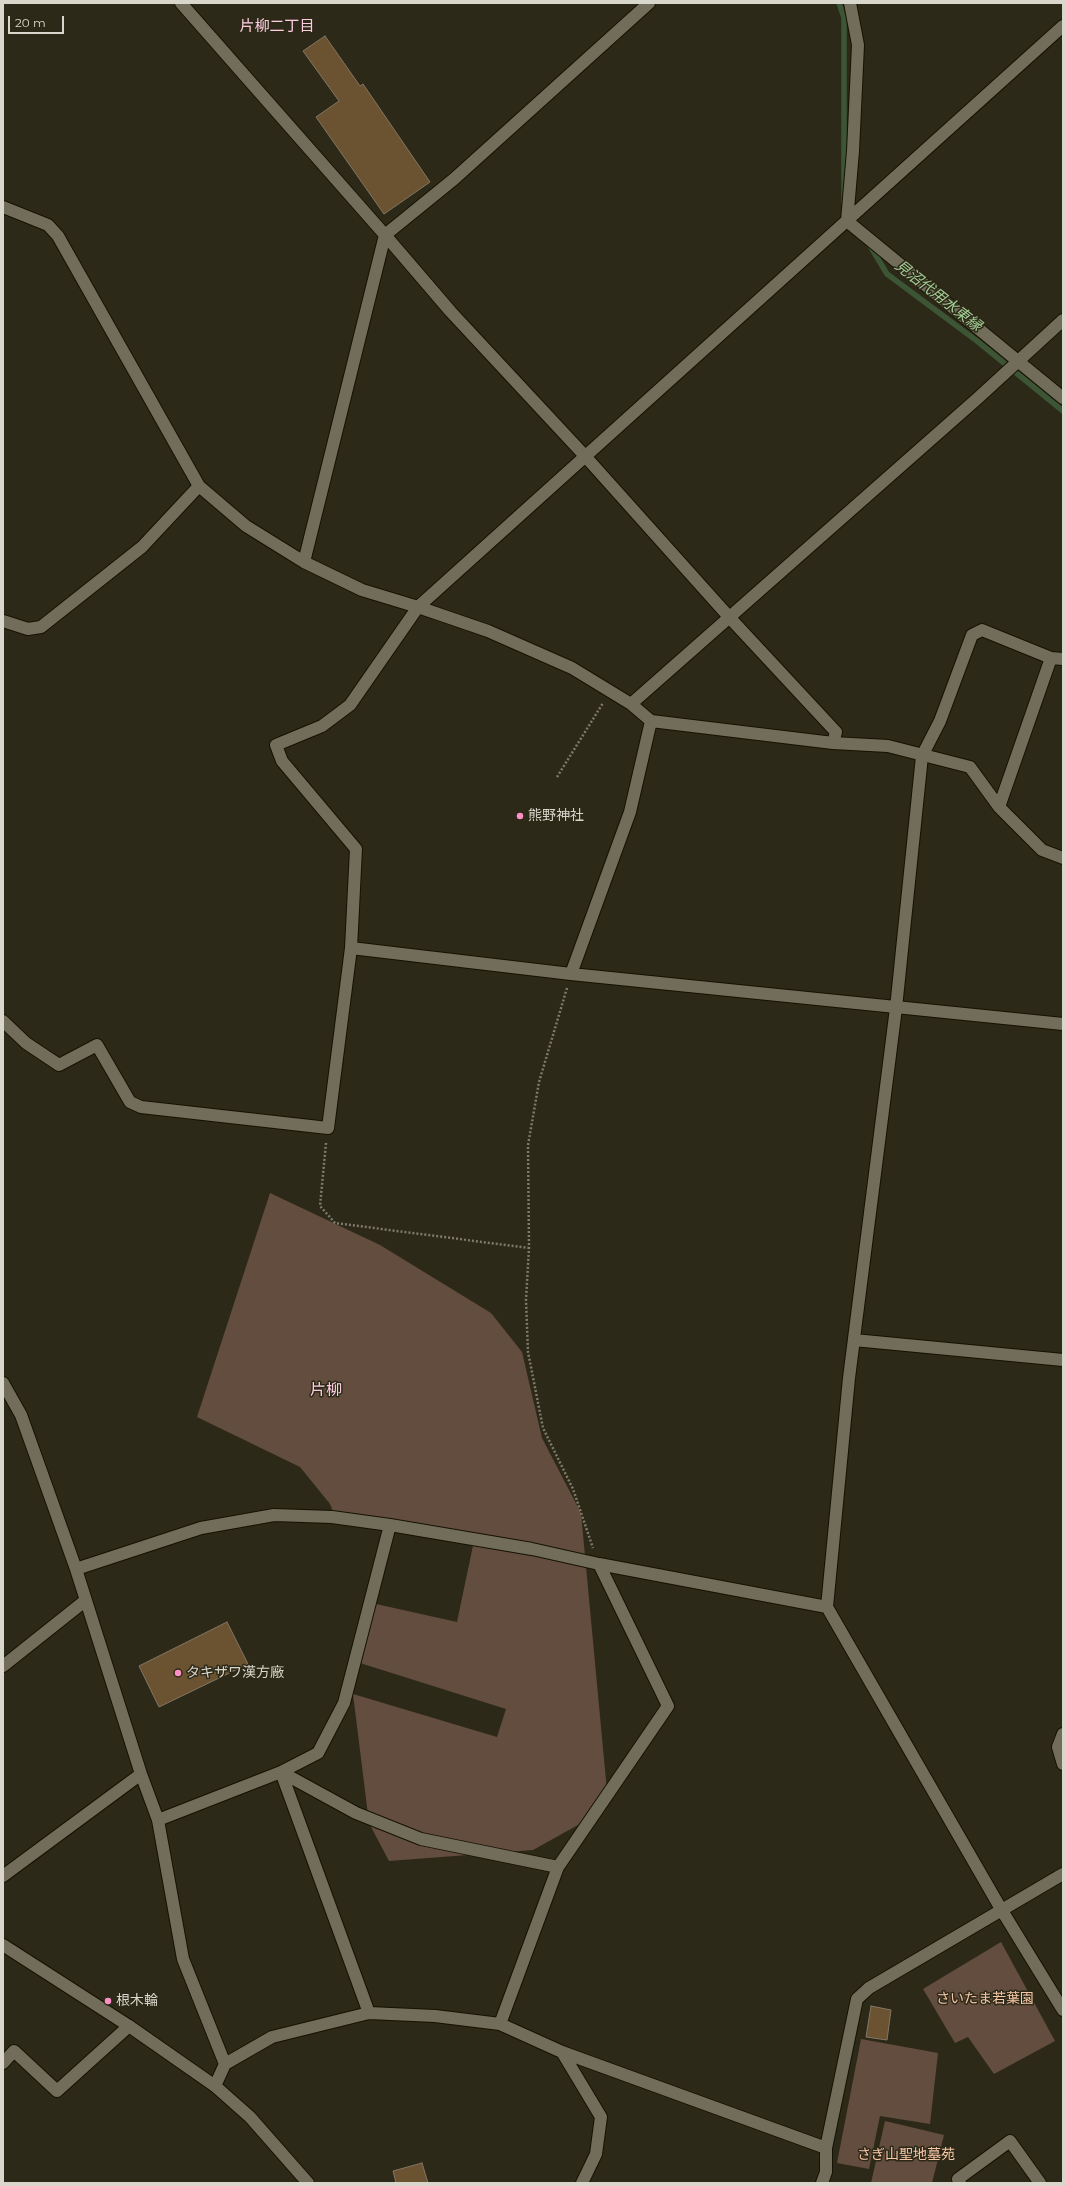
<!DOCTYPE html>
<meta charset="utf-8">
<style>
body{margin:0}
#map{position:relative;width:1066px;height:2186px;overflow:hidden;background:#2d2918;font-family:Montserrat,sans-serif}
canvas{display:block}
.frame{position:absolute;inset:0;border:4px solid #d9d6cc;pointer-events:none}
.scale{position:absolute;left:8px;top:16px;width:56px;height:18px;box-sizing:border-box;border:2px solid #d9d6cc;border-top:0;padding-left:5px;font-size:12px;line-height:14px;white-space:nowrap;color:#d9d6cc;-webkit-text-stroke:3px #2d2918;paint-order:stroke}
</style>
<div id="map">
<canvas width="1066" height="2186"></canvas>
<div class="frame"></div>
<div class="scale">20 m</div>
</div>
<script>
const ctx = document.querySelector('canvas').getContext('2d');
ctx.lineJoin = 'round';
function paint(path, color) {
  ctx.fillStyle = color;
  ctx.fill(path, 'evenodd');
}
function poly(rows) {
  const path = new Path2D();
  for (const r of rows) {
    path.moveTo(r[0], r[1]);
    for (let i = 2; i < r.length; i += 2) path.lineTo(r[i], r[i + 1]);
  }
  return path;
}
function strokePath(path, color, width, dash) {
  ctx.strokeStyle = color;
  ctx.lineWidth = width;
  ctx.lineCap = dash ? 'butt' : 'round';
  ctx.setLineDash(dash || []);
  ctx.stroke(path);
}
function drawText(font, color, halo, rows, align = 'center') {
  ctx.font = font + ' Montserrat,"Noto Sans JP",sans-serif';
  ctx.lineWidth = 3;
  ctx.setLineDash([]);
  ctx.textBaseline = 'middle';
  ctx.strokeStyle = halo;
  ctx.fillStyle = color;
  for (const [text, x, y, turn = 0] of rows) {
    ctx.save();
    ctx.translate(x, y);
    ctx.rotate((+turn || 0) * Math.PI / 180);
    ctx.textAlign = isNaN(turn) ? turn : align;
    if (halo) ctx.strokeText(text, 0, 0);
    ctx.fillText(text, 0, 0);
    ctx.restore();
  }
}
paint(poly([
 [270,1193,380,1245,491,1313,522,1352,542,1438,581,1513,608,1802,578,1825,533,1850,389,1861,369,1823,353,1694,497,1737,506,1709,360,1663,376,1604,457,1622,475,1536,334,1514,330,1504,300,1467,197,1417],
 [1001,1942,1055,2041,994,2074,968,2037,955,2043,923,1989],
 [861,2039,938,2053,930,2124,880,2116,869,2169,837,2163],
 [885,2121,944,2135,932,2183,871,2183]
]), '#634d3e');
strokePath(poly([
 [839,3,844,18,844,202],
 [869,244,887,274,977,341,1063,411]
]), '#3c5535', 5.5);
const building = poly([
 [325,36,360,86,363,84,430,182,384,214,316,117,339,101,303,51,325,36],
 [227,1622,248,1664,159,1707,139,1666,227,1622],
 [871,2006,891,2010,887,2040,866,2037,871,2006],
 [422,2163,428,2183,396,2183,393,2171,422,2163]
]);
paint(building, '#6b5331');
strokePath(building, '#837665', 1);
const street = poly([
 [181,3,385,235,451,312,585,456,730,618,836,732,833,743],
 [850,3,858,45,853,151,847,221,1063,398],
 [3,207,48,225,58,236,199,486,246,526,304,562,362,590,418,607,488,631,572,668,631,704,651,721,833,743,888,746,970,767,999,807,1042,850,1063,858],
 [304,562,385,235,454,179,649,3],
 [3,621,28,629,41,627,142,547,199,486],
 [1063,659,1051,658,982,630,972,635,940,721,922,756,896,1008,849,1378,827,1607,1001,1909,1063,2010],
 [631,704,978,398,1063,320],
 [999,807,1051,658],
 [351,948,571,974,1063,1024],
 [571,974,630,812,651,721],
 [3,1021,26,1043,59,1065,97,1045,130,1102,141,1107,328,1128,351,948,356,849,282,761,276,745,322,726,350,705,418,607,1063,26],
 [854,1340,1063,1360],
 [3,1383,21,1415,76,1569,141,1774,158,1820,183,1959,225,2064],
 [76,1569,201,1528,274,1515,332,1517,390,1525,532,1549,599,1564,827,1607],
 [3,1666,86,1600],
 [1063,1734,1058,1747,1063,1764],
 [158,1820,281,1772,356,1813,421,1839,558,1867],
 [3,1876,141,1774],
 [369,2013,281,1772,318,1753,344,1703,390,1525],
 [500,2024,558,1867,668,1706,599,1564],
 [562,2052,601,2117,596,2154,582,2183],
 [3,2063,14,2051,57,2091,129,2026],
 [215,2086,225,2064,272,2037,369,2013,435,2016,500,2024,562,2052,826,2148],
 [822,2183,826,2172,826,2148,857,1999,869,1988,1063,1874],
 [960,2183,958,2179,1010,2141,1040,2183]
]);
const secondary = poly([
 [3,1945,129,2026,215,2086,250,2117,308,2183]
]);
strokePath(street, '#151203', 14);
strokePath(secondary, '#151203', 14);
strokePath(poly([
 [557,777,603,703],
 [567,988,539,1082,528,1145,529,1248,526,1300,528,1352,543,1428,573,1489,593,1548],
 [326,1143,320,1206,335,1223,529,1248]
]), '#7e7a6c', 2.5, [2, 2]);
strokePath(street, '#726d5a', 12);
strokePath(secondary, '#726d5a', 12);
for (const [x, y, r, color] of [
 [520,816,4,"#fc8fc3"],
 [178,1673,4,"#fc8fc3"],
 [108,2001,4,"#fc8fc3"]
]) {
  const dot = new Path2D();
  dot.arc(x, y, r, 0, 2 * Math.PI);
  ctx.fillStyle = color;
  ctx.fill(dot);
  strokePath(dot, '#2d2918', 1.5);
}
drawText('14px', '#d9d6cc', '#2d2918', [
 ["熊野神社",528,816],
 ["タキザワ漢方廠",186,1673],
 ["根木輪",116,2001]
], 'left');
drawText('14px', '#f8c7a7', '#2d2918', [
 ["さいたま若葉園",985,1999],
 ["さぎ山聖地墓苑",906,2155]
]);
drawText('15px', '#fccce0', '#2d2918', [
 ["片柳二丁目",277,27]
]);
drawText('italic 15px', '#a3ce96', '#2d2918', [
 ["見沼代用水東縁",938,296,38]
]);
drawText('16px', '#fccce0', '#2d2918', [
 ["片柳",326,1390]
]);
</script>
